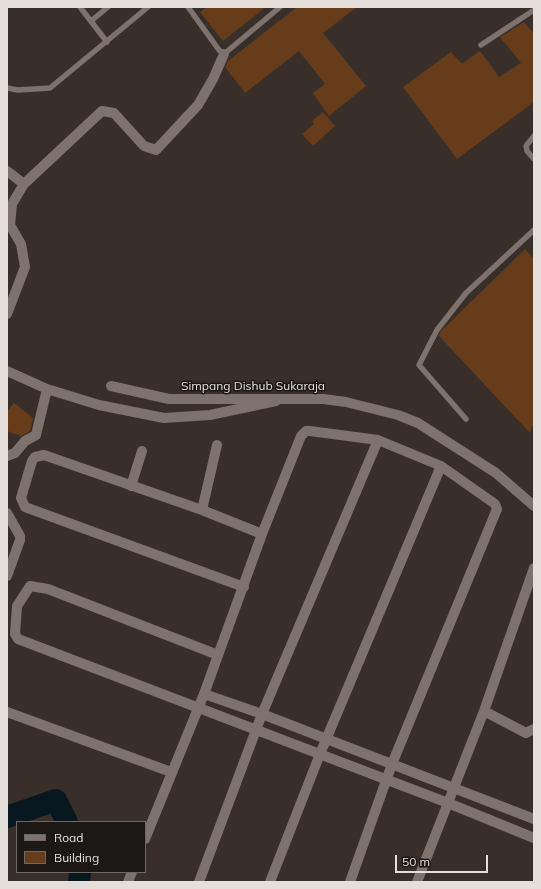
<!DOCTYPE html>
<style>
body{margin:0}
#map{position:relative;width:541px;height:889px;overflow:hidden;background:#382f2a;font-family:Mulish,sans-serif}
canvas{display:block}
.frame{position:absolute;inset:0;border:8px solid #e5dfdc;pointer-events:none}
.legend{position:absolute;left:16px;top:821px;width:130px;height:52px;box-sizing:border-box;background:#1c1816;border:1px solid #6c6865;margin:0;padding:5px 7px;list-style:none;font-size:12px;color:#e5dfdc}
.legend li{display:flex;align-items:center;gap:8px;height:20px}
.legend b{width:20px;border:1px solid #6c6865}
.scale{position:absolute;left:395px;top:855px;width:93px;height:18px;box-sizing:border-box;border:2px solid #e5dfdc;border-top:0;padding-left:5px;font-size:12px;line-height:14px;white-space:nowrap;color:#e5dfdc;-webkit-text-stroke:3px #1c1816;paint-order:stroke}
</style>
<div id="map">
<canvas width="541" height="889"></canvas>
<div class="frame"></div>
<ul class="legend">
<li><b style="height:5px;background:#7d726d"></b>Road</li>
<li><b style="height:11px;background:#673c1b"></b>Building</li>
</ul>
<div class="scale">50 m</div>
</div>
<script>
const ctx = document.querySelector('canvas').getContext('2d');
ctx.lineJoin = 'round';
function poly(rows) {
  const path = new Path2D();
  for (const r of rows) {
    path.moveTo(r[0], r[1]);
    for (let i = 2; i < r.length; i += 2) path.lineTo(r[i], r[i + 1]);
  }
  return path;
}
function strokePath(path, color, width, dash) {
  ctx.strokeStyle = color;
  ctx.lineWidth = width;
  ctx.lineCap = dash ? 'butt' : 'round';
  ctx.setLineDash(dash || []);
  ctx.stroke(path);
}
function paint(path, color) {
  ctx.fillStyle = color;
  ctx.fill(path, 'evenodd');
}
function drawText(font, color, halo, rows, align = 'center') {
  ctx.font = font + ' Mulish,sans-serif';
  ctx.lineWidth = 3;
  ctx.setLineDash([]);
  ctx.textBaseline = 'middle';
  ctx.strokeStyle = halo;
  ctx.fillStyle = color;
  for (const [text, x, y, turn = 0] of rows) {
    ctx.save();
    ctx.translate(x, y);
    ctx.rotate((+turn || 0) * Math.PI / 180);
    ctx.textAlign = isNaN(turn) ? turn : align;
    if (halo) ctx.strokeText(text, 0, 0);
    ctx.fillText(text, 0, 0);
    ctx.restore();
  }
}
strokePath(poly([
 [7,817,56,800,67,822],
 [79,882,80,872]
]), '#09171f', 22);
paint(poly([
 [207,7,266,7,223,41,200,12],
 [297,7,357,7,323,33,366,86,329,116,313,93,325,84,299,51,245,93,225,67,228,61],
 [524,22,534,34,534,102,457,159,403,87,451,52,462,64,480,51,499,77,521,63,500,37],
 [323,112,335,126,313,146,302,134,314,124,312,121],
 [525,249,534,259,534,422,530,433,439,336,441,331],
 [14,403,33,418,30,431,21,436,7,431,7,412]
]), '#673c1b');
strokePath(poly([
 [80,7,107,42],
 [188,7,219,50,224,54,280,7],
 [91,21,108,7],
 [481,45,534,10],
 [7,88,18,90,50,88,148,7],
 [534,136,526,146,527,151,534,159],
 [466,419,419,365,437,330,466,293,534,230]
]), '#7d726d', 5.5);
strokePath(poly([
 [7,171,24,184],
 [7,314,25,267,21,244,10,225,12,204,24,184,102,111,114,113,144,146,156,150,198,105,213,79,224,54],
 [7,371,47,389,99,405,164,418,210,415,276,401],
 [111,386,169,399,323,399,346,402,398,415,418,423,496,473,534,506],
 [7,456,15,453,25,441,36,435,47,389],
 [131,486,142,451],
 [202,510,217,445],
 [7,513,20,536,20,540,7,576],
 [244,587,25,507,21,498,32,461,35,457,44,455,202,510,262,534],
 [218,655,48,589,30,586,17,606,15,634,18,639,448,803,534,838],
 [204,694,262,714,534,819],
 [484,711,526,733,534,729],
 [7,712,171,772],
 [145,839,204,694,262,534,301,436,306,431,310,431,378,440,441,466,495,504,497,509,392,764,350,882],
 [128,882,132,872],
 [199,882,262,714,378,440],
 [270,882,320,754,441,466],
 [417,882,484,711,534,568]
]), '#7d726d', 10);
drawText('12px', '#e5dfdc', '#1c1816', [
 ["Simpang Dishub Sukaraja",253,386]
]);
</script>
